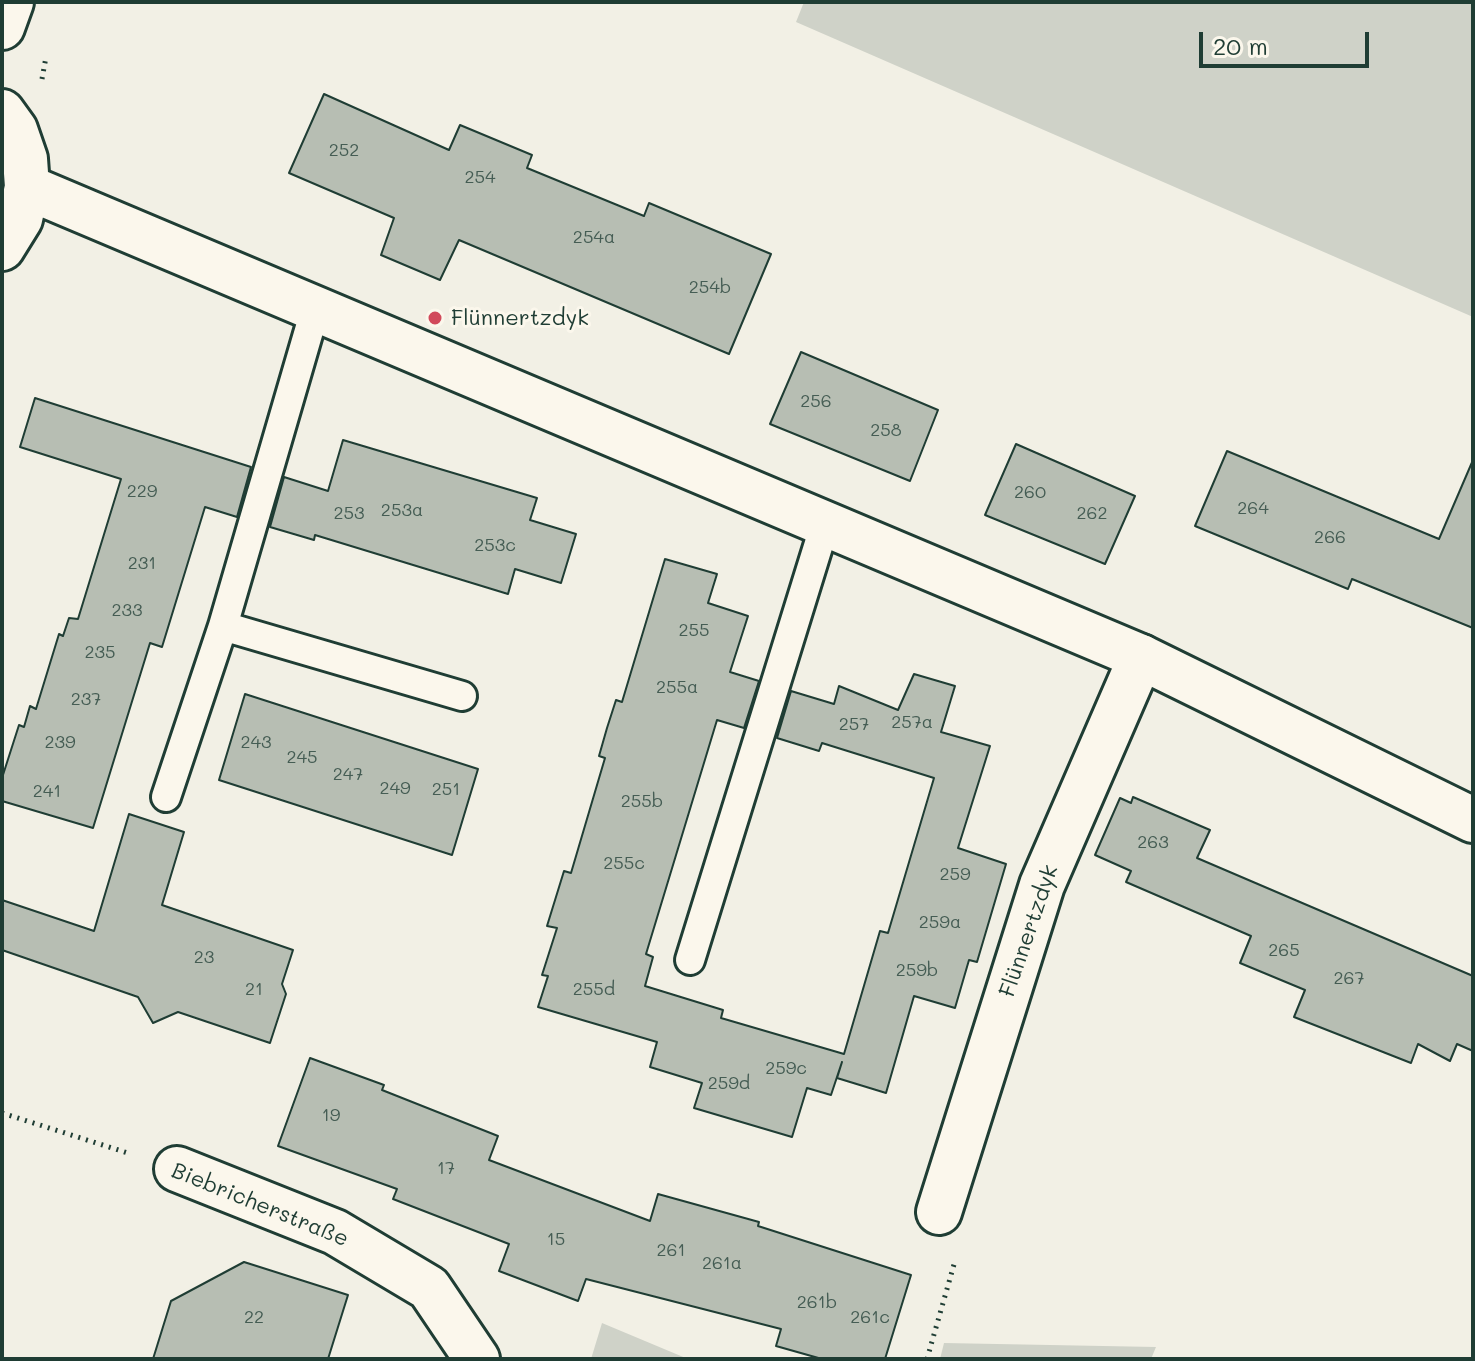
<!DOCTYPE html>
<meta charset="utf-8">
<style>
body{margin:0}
#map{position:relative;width:1475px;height:1361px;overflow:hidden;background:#f2f0e5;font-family:Mali,sans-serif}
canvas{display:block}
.frame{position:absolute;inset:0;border:4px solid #1f3d34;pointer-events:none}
.scale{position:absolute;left:1199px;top:32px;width:170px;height:36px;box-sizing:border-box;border:4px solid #1f3d34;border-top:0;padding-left:10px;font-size:24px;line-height:28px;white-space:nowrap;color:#1f3d34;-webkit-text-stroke:6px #fbf7ec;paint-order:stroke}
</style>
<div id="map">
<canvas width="1475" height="1361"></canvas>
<div class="frame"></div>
<div class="scale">20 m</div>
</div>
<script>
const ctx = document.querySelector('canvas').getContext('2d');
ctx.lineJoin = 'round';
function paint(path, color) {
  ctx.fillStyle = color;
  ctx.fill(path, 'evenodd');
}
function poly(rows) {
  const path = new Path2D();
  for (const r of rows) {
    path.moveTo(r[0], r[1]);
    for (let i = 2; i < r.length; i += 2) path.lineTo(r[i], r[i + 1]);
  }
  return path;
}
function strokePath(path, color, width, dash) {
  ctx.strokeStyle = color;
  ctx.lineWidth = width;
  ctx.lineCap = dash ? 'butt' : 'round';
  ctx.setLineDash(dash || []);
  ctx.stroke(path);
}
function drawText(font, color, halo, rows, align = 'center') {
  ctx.font = font + ' Mali,sans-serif';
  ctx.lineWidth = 6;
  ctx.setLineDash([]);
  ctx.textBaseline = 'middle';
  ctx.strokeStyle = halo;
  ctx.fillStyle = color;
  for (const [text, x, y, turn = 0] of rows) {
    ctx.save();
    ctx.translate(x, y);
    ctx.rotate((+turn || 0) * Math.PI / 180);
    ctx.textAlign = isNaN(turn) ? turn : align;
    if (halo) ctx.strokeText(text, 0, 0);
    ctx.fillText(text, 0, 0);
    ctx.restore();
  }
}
paint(poly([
 [804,2,1473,2,1473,317,796,22],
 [602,1323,688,1359,689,1359,591,1359],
 [944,1343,1156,1347,1151,1359,940,1359]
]), '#cfd2c8');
const building = poly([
 [324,94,449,150,460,125,532,155,527,168,644,216,649,203,771,254,729,354,459,240,440,280,381,255,394,218,289,173,324,94],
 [801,352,938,410,910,481,770,424,801,352],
 [35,398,251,467,237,517,205,507,162,647,150,643,93,828,2,801,2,778,19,725,24,727,30,706,36,709,59,634,63,636,69,618,78,619,121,479,20,447,35,398],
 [343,440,537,498,530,520,576,534,561,583,515,569,508,594,315,535,314,540,270,527,284,477,328,491,343,440],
 [1016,444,1135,496,1105,564,985,515,1016,444],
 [1227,451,1439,539,1473,460,1473,628,1352,579,1348,589,1195,526,1227,451],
 [665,559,717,574,708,603,748,616,730,672,759,681,744,728,717,720,646,954,653,957,645,986,723,1010,721,1018,844,1054,880,931,888,933,934,778,822,743,819,751,777,738,791,691,834,704,839,686,898,710,914,674,955,686,941,732,990,746,958,848,1006,864,977,962,969,960,955,1008,914,996,886,1093,837,1078,842,1062,831,1095,807,1088,792,1137,694,1108,702,1083,650,1067,657,1042,538,1007,548,976,542,975,557,928,547,926,564,871,571,873,605,758,599,756,607,728,616,700,622,702,665,559],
 [245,694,478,769,452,855,219,780,245,694],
 [1133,797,1210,830,1197,858,1473,976,1473,1051,1457,1044,1450,1061,1418,1044,1411,1063,1294,1017,1305,990,1240,963,1251,936,1126,882,1131,871,1095,855,1120,798,1131,803,1133,797],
 [129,814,184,832,162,905,293,950,282,984,286,994,270,1043,178,1012,153,1023,138,997,2,950,2,900,94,931,129,814],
 [310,1058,384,1085,382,1090,498,1136,489,1160,650,1221,658,1194,759,1222,758,1226,911,1275,885,1359,822,1359,776,1346,781,1329,586,1279,578,1301,499,1271,509,1244,393,1199,397,1189,278,1146,310,1058],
 [244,1262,348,1295,328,1359,153,1359,171,1301,244,1262]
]);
paint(building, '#b7beb3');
strokePath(building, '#1f3d34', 2);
const lane = poly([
 [223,626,462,696],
 [166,797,223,626,315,310],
 [690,960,825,524]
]);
const street = poly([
 [177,1169,335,1232,429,1288,477,1359],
 [939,1212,1042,885,1141,657]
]);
const secondary = poly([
 [2,27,11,2],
 [2,112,15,130,25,159,27,187,20,219,2,248],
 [27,187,1141,657,1473,820]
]);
strokePath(lane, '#1f3d34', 34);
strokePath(street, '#1f3d34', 50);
strokePath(secondary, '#1f3d34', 50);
strokePath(poly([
 [42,79,46,57],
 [2,1113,131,1154],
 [927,1359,955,1261]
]), '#1f3d34', 5, [2, 6]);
strokePath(lane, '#fbf7ec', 28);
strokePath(street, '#fbf7ec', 44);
strokePath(secondary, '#fbf7ec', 44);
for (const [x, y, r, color] of [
 [435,318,8,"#d1495b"]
]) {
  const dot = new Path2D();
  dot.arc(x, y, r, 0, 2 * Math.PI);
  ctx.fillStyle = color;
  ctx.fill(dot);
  strokePath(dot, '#fbf7ec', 3);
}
drawText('18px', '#455d54', null, [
 ["252",344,150],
 ["254",480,177],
 ["254a",594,237],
 ["254b",710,287],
 ["256",816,401],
 ["258",886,430],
 ["229",142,491],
 ["260",1030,492],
 ["264",1253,508],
 ["253a",402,510],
 ["253",349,513],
 ["262",1092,513],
 ["266",1330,537],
 ["253c",495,545],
 ["231",142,563],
 ["233",127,610],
 ["255",694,630],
 ["235",100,652],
 ["255a",677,687],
 ["237",86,699],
 ["257a",912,722],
 ["257",854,724],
 ["239",60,742],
 ["243",256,742],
 ["245",302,757],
 ["247",348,774],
 ["249",395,788],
 ["251",446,789],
 ["241",47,791],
 ["255b",642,801],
 ["263",1153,842],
 ["255c",624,863],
 ["259",955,874],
 ["259a",940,922],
 ["265",1284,950],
 ["23",204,957],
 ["259b",917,970],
 ["267",1349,978],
 ["21",254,989],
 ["255d",594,989],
 ["259c",786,1068],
 ["259d",729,1083],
 ["19",331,1115],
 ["17",446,1168],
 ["15",556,1239],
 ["261",671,1250],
 ["261a",722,1263],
 ["261b",817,1302],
 ["22",254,1317],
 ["261c",870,1317]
]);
drawText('22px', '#1f3d34', '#fbf7ec', [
 ["Flünnertzdyk",451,318]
], 'left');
drawText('22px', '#1f3d34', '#fbf7ec', [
 ["Flünnertzdyk",1029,931,-71],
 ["Biebricherstraße",260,1205,22]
]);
</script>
